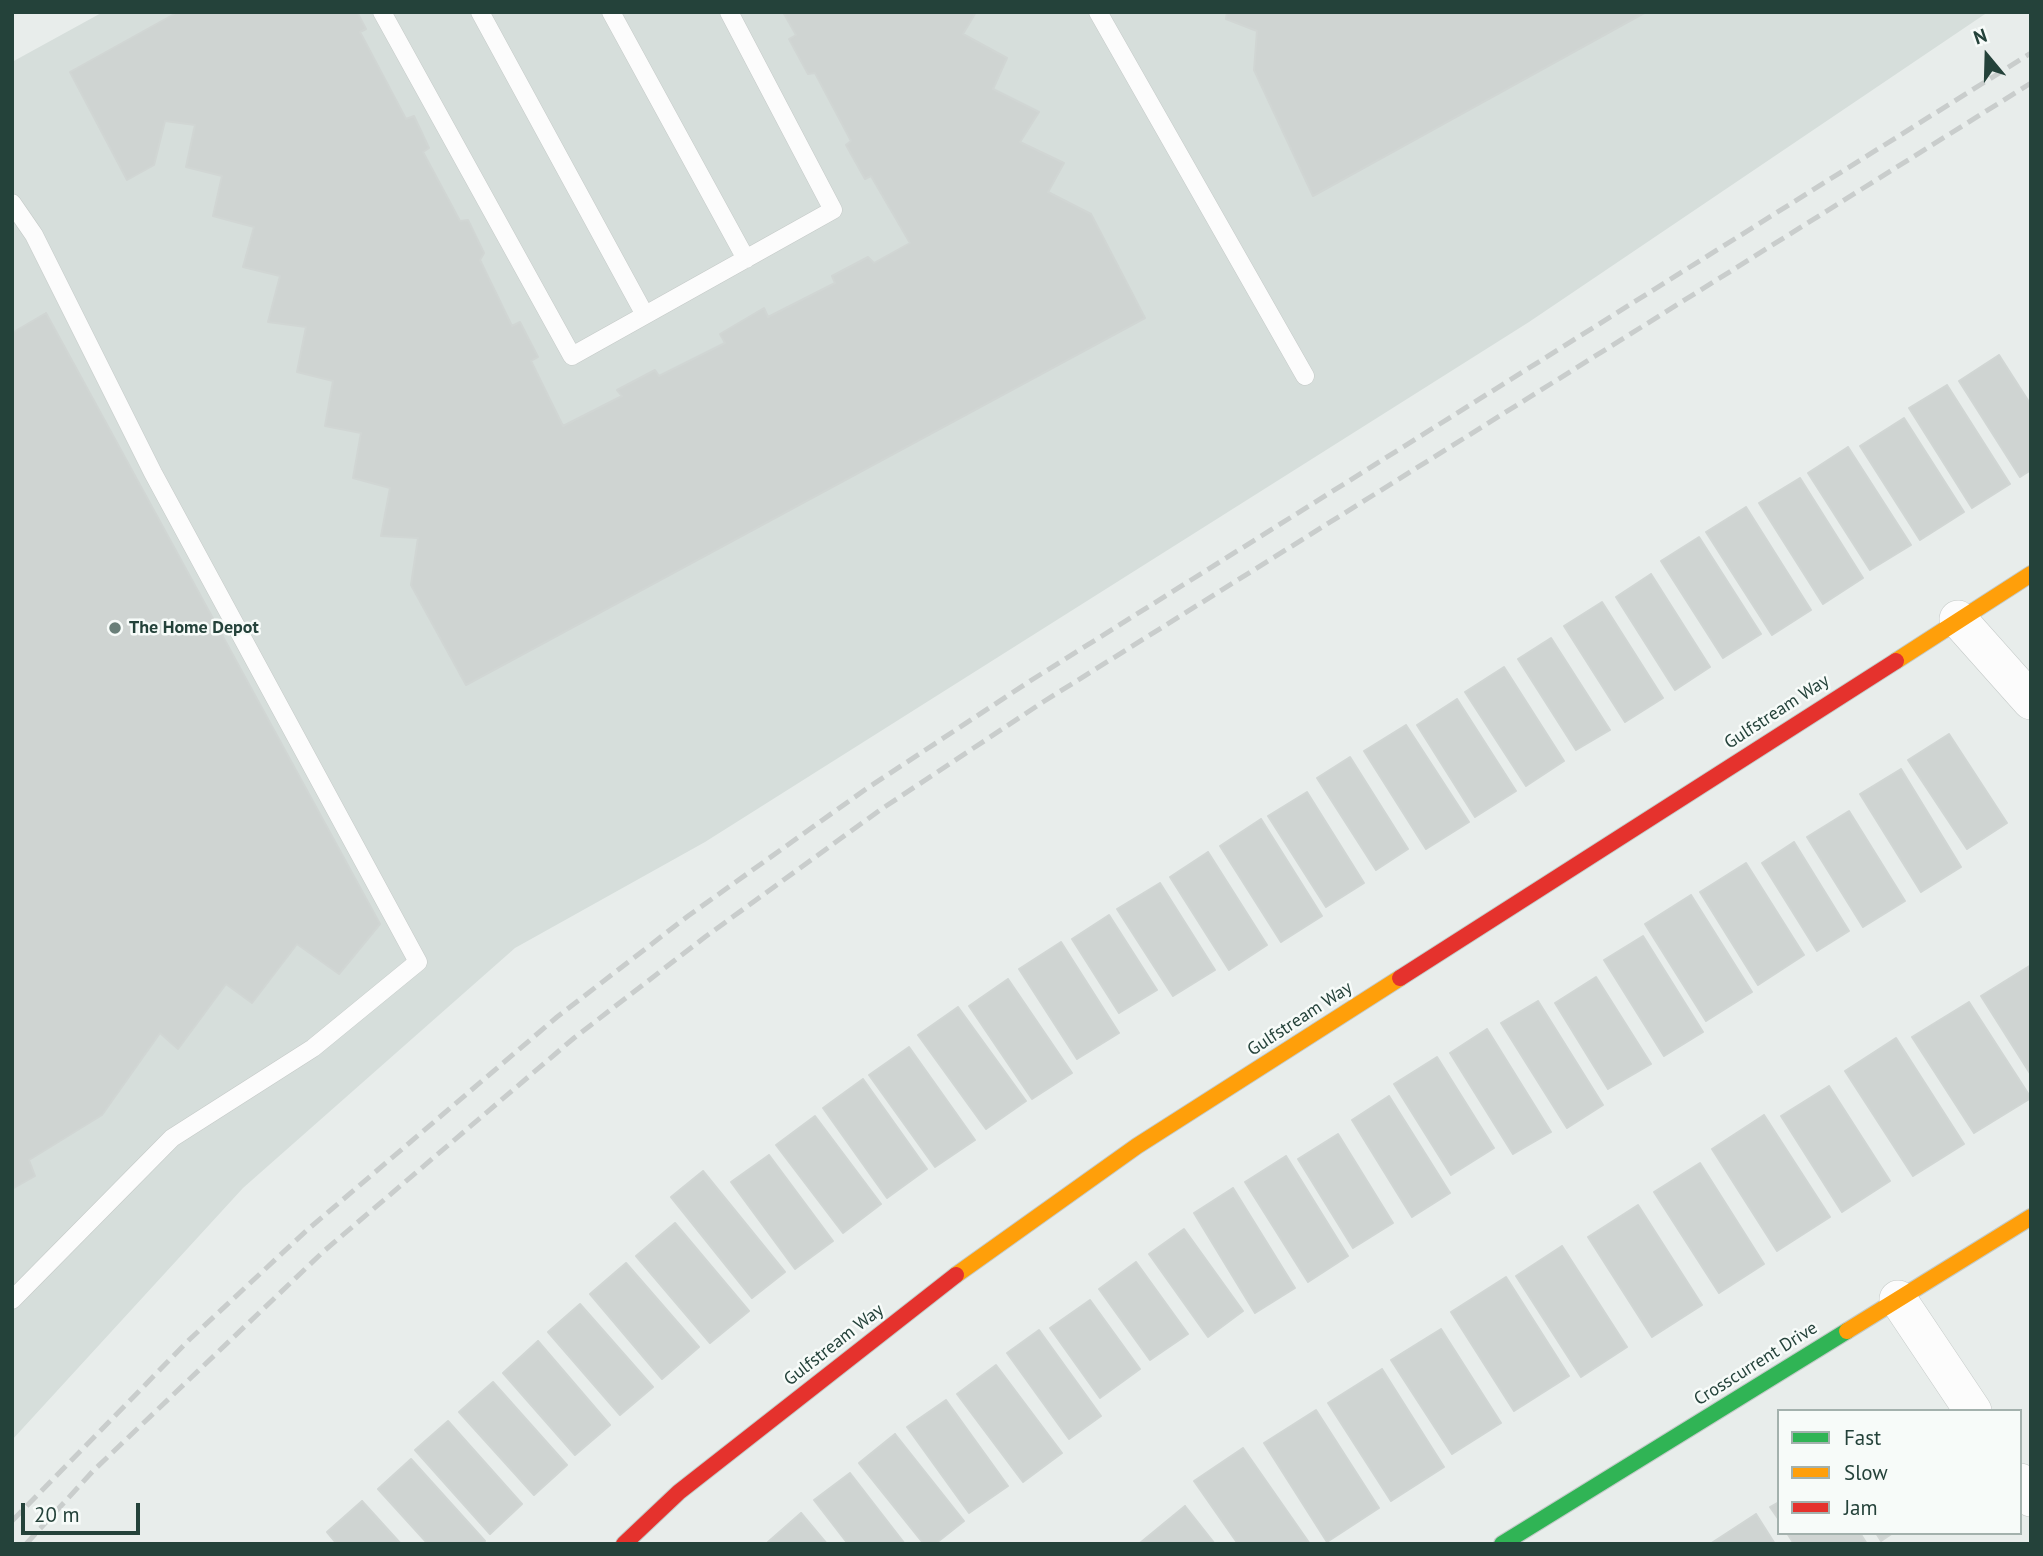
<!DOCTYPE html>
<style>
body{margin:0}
#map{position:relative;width:2043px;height:1556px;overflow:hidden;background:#e8edeb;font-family:"PT Sans",sans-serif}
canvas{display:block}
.frame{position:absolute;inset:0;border:14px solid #24423a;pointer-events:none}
.legend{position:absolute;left:1777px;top:1409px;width:245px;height:126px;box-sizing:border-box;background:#f7fbf9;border:2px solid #a3b1ad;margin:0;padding:9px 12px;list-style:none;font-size:21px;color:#24423a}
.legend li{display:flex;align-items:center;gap:14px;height:35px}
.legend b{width:35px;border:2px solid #a3b1ad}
.north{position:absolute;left:1952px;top:21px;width:70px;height:70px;-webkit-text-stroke:5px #f7fbf9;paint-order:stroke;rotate:341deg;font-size:19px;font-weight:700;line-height:28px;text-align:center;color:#24423a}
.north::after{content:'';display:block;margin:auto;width:24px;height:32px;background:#24423a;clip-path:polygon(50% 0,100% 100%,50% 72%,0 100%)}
.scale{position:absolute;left:21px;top:1503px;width:119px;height:32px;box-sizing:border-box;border:4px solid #24423a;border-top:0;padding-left:9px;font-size:21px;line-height:24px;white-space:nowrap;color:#24423a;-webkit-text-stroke:5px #f7fbf9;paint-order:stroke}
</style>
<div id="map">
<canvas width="2043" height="1556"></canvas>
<div class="frame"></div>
<ul class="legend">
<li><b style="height:9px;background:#30b455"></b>Fast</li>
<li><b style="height:9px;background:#ff9f0a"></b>Slow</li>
<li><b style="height:9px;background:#e5322d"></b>Jam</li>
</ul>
<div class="north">N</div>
<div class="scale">20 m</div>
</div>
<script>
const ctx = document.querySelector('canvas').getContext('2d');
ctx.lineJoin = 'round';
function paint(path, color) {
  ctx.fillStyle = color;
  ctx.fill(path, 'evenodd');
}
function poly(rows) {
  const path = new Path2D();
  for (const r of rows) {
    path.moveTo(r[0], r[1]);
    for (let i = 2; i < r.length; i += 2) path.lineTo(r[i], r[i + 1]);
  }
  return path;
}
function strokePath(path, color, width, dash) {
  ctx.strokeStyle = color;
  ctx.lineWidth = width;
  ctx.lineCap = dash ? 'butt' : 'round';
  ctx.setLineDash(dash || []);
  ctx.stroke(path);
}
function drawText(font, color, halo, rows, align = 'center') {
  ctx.font = font + ' "PT Sans",sans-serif';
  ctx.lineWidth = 5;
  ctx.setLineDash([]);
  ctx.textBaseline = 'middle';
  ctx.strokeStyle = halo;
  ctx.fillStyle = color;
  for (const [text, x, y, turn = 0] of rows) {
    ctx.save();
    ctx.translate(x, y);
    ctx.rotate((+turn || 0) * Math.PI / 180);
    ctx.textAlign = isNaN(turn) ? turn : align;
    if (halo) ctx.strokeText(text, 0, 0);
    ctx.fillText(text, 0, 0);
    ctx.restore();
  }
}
paint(poly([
 [103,12,1988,12,1529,322,705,842,515,948,243,1188,12,1440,12,62]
]), '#d6dedb');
const building = poly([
 [178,12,357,12,366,29,360,32,406,119,414,116,429,148,423,152,460,221,468,220,484,253,480,260,512,326,520,322,538,357,531,361,563,426,622,396,617,390,655,370,659,376,725,343,720,334,764,308,768,317,835,283,832,276,868,257,874,263,910,243,871,176,865,179,846,145,851,141,815,73,808,74,789,39,796,35,783,12,976,12,963,34,1007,58,993,89,1039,112,1020,142,1064,163,1048,192,1091,214,1145,318,466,685,411,585,418,538,381,536,390,488,353,478,361,433,325,426,333,381,297,372,306,327,268,322,280,276,243,267,254,227,213,216,222,176,186,167,195,125,165,121,154,165,127,180,70,72,178,12],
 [1227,12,1646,12,1313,196,1254,70,1257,31,1226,19,1227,12],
 [46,313,380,924,339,974,297,944,252,1003,226,984,178,1049,160,1033,102,1115,29,1160,35,1176,12,1189,12,333,46,313],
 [1999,355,2031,405,2031,470,2020,477,1959,381,1999,355],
 [1947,385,2010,484,1972,508,1909,408,1947,385],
 [1904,418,1964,512,1920,540,1860,446,1904,418],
 [1848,447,1911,545,1870,570,1808,473,1848,447],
 [1800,478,1863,578,1823,604,1759,503,1800,478],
 [1746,507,1811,610,1772,635,1706,532,1746,507],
 [1699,537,1761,634,1723,658,1661,561,1699,537],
 [1651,574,1710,667,1675,690,1616,597,1651,574],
 [1602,602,1663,698,1625,722,1564,626,1602,602],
 [1551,638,1610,730,1576,750,1518,659,1551,638],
 [1504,667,1564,761,1526,786,1465,692,1504,667],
 [1457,699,1516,791,1475,817,1417,725,1457,699],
 [1406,725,1469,822,1426,849,1364,751,1406,725],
 [1949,734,2007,823,1967,849,1908,760,1949,734],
 [1350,757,1408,849,1376,870,1317,778,1350,757],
 [1901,769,1961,867,1921,892,1860,794,1901,769],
 [1307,792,1364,883,1326,907,1268,816,1307,792],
 [1849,811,1905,901,1863,927,1807,837,1849,811],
 [1261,819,1322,916,1281,942,1220,846,1261,819],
 [1794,842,1849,931,1817,951,1762,863,1794,842],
 [1208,852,1267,945,1229,970,1170,877,1208,852],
 [1746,863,1804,955,1758,985,1700,892,1746,863],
 [1160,883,1215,970,1173,996,1117,909,1160,883],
 [1691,895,1752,992,1706,1021,1645,924,1691,895],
 [1109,915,1157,990,1119,1013,1072,939,1109,915],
 [1643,936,1703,1032,1664,1056,1604,960,1643,936],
 [1061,942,1119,1033,1077,1059,1019,969,1061,942],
 [2031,965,2031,1075,1981,996,2031,965],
 [1596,977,1651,1064,1608,1089,1555,1003,1596,977],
 [1008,979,1072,1073,1032,1099,969,1006,1008,979],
 [1538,1001,1603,1105,1567,1128,1501,1023,1538,1001],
 [1969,1002,2031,1098,1974,1133,1912,1037,1969,1002],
 [958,1007,1026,1101,986,1129,918,1035,958,1007],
 [1487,1029,1551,1132,1513,1154,1450,1053,1487,1029],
 [1896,1038,1964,1144,1913,1176,1845,1071,1896,1038],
 [909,1047,975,1140,935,1167,869,1075,909,1047],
 [1437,1057,1494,1148,1451,1175,1394,1084,1437,1057],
 [863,1079,927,1169,887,1198,823,1108,863,1079],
 [1829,1086,1890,1181,1842,1212,1781,1116,1829,1086],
 [1389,1096,1450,1193,1412,1217,1352,1120,1389,1096],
 [1764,1115,1830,1217,1777,1251,1712,1149,1764,1115],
 [815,1116,881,1204,843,1233,776,1145,815,1116],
 [1338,1134,1393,1223,1353,1248,1298,1159,1338,1134],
 [769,1155,833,1241,795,1269,731,1182,769,1155],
 [1286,1156,1348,1256,1308,1282,1245,1182,1286,1156],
 [1700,1163,1764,1264,1719,1293,1654,1192,1700,1163],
 [703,1171,785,1272,752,1298,671,1197,703,1171],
 [1233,1188,1295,1288,1255,1313,1194,1213,1233,1188],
 [1638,1205,1702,1305,1652,1337,1588,1237,1638,1205],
 [675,1223,749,1311,710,1343,636,1256,675,1223],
 [1184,1229,1243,1311,1208,1337,1149,1254,1184,1229],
 [1562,1246,1627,1347,1581,1377,1516,1276,1562,1246],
 [1136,1262,1188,1334,1150,1360,1099,1289,1136,1262],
 [626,1263,699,1347,662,1379,590,1294,626,1263],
 [1506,1277,1569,1376,1514,1411,1451,1312,1506,1277],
 [1090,1300,1140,1369,1100,1398,1050,1328,1090,1300],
 [580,1304,653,1387,620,1415,548,1332,580,1304],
 [1441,1329,1501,1423,1452,1454,1391,1360,1441,1329],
 [1039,1330,1101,1416,1069,1439,1007,1353,1039,1330],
 [538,1341,610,1425,575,1455,503,1373,538,1341],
 [996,1365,1062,1453,1023,1482,957,1394,996,1365],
 [1382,1369,1444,1467,1391,1501,1328,1403,1382,1369],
 [493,1382,567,1465,534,1495,459,1412,493,1382],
 [946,1400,1008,1486,969,1513,907,1427,946,1400],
 [1316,1410,1379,1508,1327,1542,1264,1443,1316,1410],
 [448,1421,522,1504,490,1534,415,1450,448,1421],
 [895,1434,964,1521,935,1544,924,1544,859,1463,895,1434],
 [1243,1448,1310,1544,1238,1544,1194,1481,1243,1448],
 [411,1459,485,1541,481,1544,428,1544,378,1489,411,1459],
 [850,1473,905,1544,848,1544,814,1500,850,1473],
 [362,1501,401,1544,337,1544,327,1532,362,1501],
 [1779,1502,1779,1520,1770,1507,1779,1502],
 [1185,1506,1215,1544,1141,1544,1140,1543,1185,1506],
 [801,1513,827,1544,770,1544,768,1542,801,1513],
 [1756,1514,1775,1544,1710,1544,1756,1514],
 [1787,1533,1860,1533,1867,1544,1794,1544,1787,1533],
 [1876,1533,1893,1533,1881,1541,1876,1533]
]);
paint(building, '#cfd4d2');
strokePath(building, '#d1d6d4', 2);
const lane = poly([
 [382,12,572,356,833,210,729,12],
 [480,12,645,315],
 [611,12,746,259],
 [1098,12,1305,376],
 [12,203,34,235,153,473,418,962,313,1048,172,1138,12,1300]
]);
const street = poly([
 [1958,619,2031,701],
 [1898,1299,1973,1411],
 [2020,1482,2031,1498]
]);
const fast = poly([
 [1502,1544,1847,1331]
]);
const slow = poly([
 [1896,661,2031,574],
 [956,1275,1137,1146,1400,978],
 [1847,1331,2031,1217]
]);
const jam = poly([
 [1400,978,1896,661],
 [624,1544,679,1492,956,1275]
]);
strokePath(lane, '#c5cac8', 19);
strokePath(street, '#c5cac8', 38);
strokePath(fast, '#c3cbc8', 18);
strokePath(slow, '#c3cbc8', 18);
strokePath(jam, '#c3cbc8', 18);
strokePath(lane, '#fcfcfc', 18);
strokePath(street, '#fcfcfc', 37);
strokePath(fast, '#30b455', 16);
strokePath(slow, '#ff9f0a', 16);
strokePath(jam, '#e5322d', 16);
strokePath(poly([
 [12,1521,190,1339,306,1231,557,1017,688,916,866,789,1030,681,2031,53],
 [26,1544,93,1471,324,1251,574,1038,705,937,880,810,1043,702,2031,83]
]), '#c9cdcc', 5, [14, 7]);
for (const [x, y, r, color] of [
 [115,628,7,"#697e78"]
]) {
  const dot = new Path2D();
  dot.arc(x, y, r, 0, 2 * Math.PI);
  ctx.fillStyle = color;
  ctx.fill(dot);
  strokePath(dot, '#f7fbf9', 2.5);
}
drawText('bold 18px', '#24423a', '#f7fbf9', [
 ["The Home Depot",129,628]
], 'left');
drawText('18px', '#24423a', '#f7fbf9', [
 ["Gulfstream Way",1777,712,-33],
 ["Gulfstream Way",1300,1019,-33],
 ["Gulfstream Way",834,1345,-38],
 ["Crosscurrent Drive",1756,1364,-32]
]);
</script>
